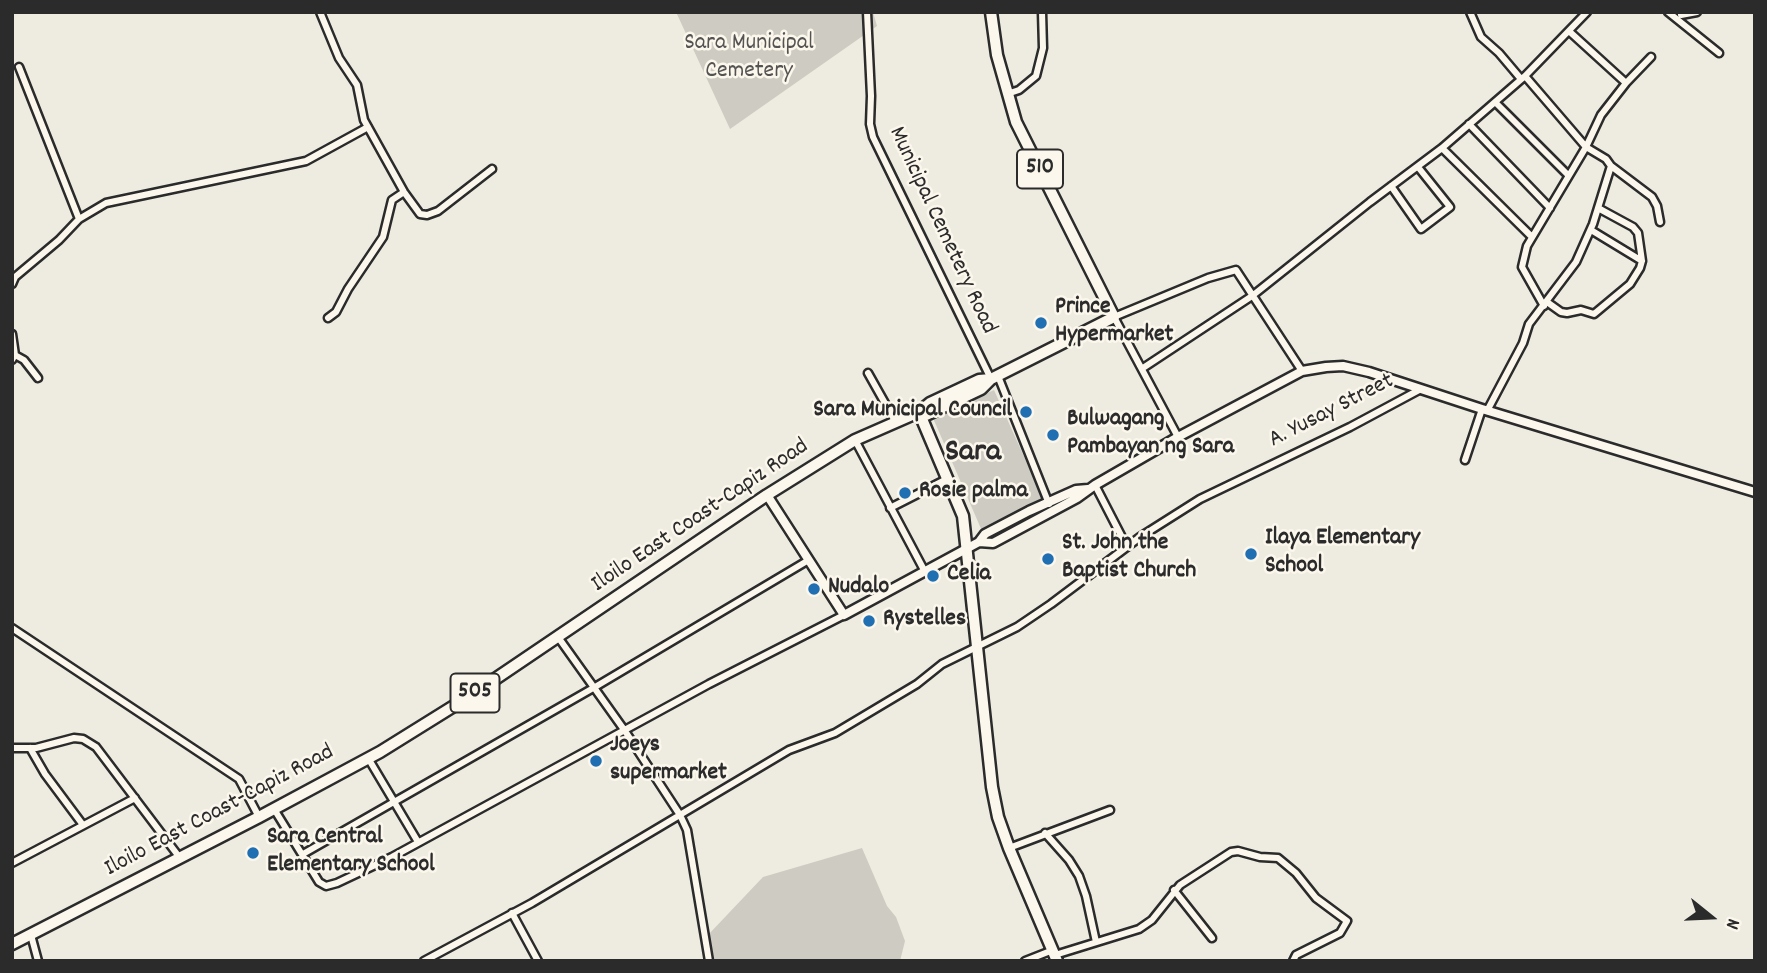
<!DOCTYPE html>
<style>
body{margin:0}
#map{position:relative;width:1767px;height:973px;overflow:hidden;background:#eeebe0;font-family:Dekko,sans-serif}
canvas{display:block}
.frame{position:absolute;inset:0;border:14px solid #2b2b2b;pointer-events:none}
.north{position:absolute;left:1676px;top:882px;width:70px;height:70px;-webkit-text-stroke:5px #fbf7ec;paint-order:stroke;rotate:108deg;font-size:19px;font-weight:700;line-height:28px;text-align:center;color:#2b2b2b}
.north::after{content:'';display:block;margin:auto;width:24px;height:32px;background:#2b2b2b;clip-path:polygon(50% 0,100% 100%,50% 72%,0 100%)}
</style>
<div id="map">
<canvas width="1767" height="973"></canvas>
<div class="frame"></div>
<div class="north">N</div>
</div>
<script>
const ctx = document.querySelector('canvas').getContext('2d');
ctx.lineJoin = 'round';
function paint(path, color) {
  ctx.fillStyle = color;
  ctx.fill(path, 'evenodd');
}
function poly(rows) {
  const path = new Path2D();
  for (const r of rows) {
    path.moveTo(r[0], r[1]);
    for (let i = 2; i < r.length; i += 2) path.lineTo(r[i], r[i + 1]);
  }
  return path;
}
function strokePath(path, color, width, dash) {
  ctx.strokeStyle = color;
  ctx.lineWidth = width;
  ctx.lineCap = dash ? 'butt' : 'round';
  ctx.setLineDash(dash || []);
  ctx.stroke(path);
}
function drawText(font, color, halo, rows, align = 'center') {
  ctx.font = font + ' Dekko,sans-serif';
  ctx.lineWidth = 5;
  ctx.setLineDash([]);
  ctx.textBaseline = 'middle';
  ctx.strokeStyle = halo;
  ctx.fillStyle = color;
  for (const [text, x, y, turn = 0] of rows) {
    ctx.save();
    ctx.translate(x, y);
    ctx.rotate((+turn || 0) * Math.PI / 180);
    ctx.textAlign = isNaN(turn) ? turn : align;
    if (halo) ctx.strokeText(text, 0, 0);
    ctx.fillText(text, 0, 0);
    ctx.restore();
  }
}
paint(poly([
 [676,12,873,12,877,26,730,129],
 [994,390,1044,501,982,531,933,418],
 [862,848,887,906,896,917,905,941,900,961,715,961,708,935,763,877]
]), '#cecbc2');
const minor = poly([
 [320,12,339,58,357,85,364,120,404,192,420,214,427,215,438,211,492,169],
 [867,12,871,96,870,124,873,137,991,379],
 [1470,12,1481,37,1499,53,1521,79],
 [1668,12,1719,53],
 [1681,15,1697,12],
 [1570,32,1626,83],
 [19,67,79,219],
 [1007,94,1019,90,1036,76,1043,48,1042,12],
 [1495,102,1568,175],
 [1469,124,1550,208],
 [1442,148,1532,237],
 [1611,166,1652,197,1657,206,1660,222],
 [1391,186,1421,229,1450,207,1418,167],
 [1591,230,1642,261],
 [12,284,15,277,59,240,79,219,106,203,306,161,368,127],
 [1547,302,1561,312,1567,313,1581,310,1594,314,1630,284,1640,268,1642,261,1638,233,1633,227,1598,208],
 [1544,306,1522,267,1527,246,1586,147,1601,115,1626,83,1651,57],
 [328,318,336,312,348,289,383,237,392,200,404,192],
 [12,334,15,355,12,360],
 [15,355,24,360,38,378],
 [1143,368,1252,296,1370,202,1442,148,1525,76,1587,12],
 [868,373,895,421],
 [998,376,1049,504],
 [1487,411,1523,343,1529,324,1576,262,1593,224,1611,166,1606,159,1586,147,1525,76],
 [1178,437,1114,317,1208,278,1236,270,1302,371],
 [855,440,924,570],
 [1465,460,1482,409],
 [1095,485,1127,547],
 [890,508,947,479],
 [12,628,239,779,259,817],
 [558,637,625,731,680,815,687,830,709,961],
 [12,748,36,748,74,738,83,739,96,747,180,858],
 [30,748,45,774,83,825],
 [368,758,418,842],
 [274,809,319,882,326,886,337,883,392,857,709,684,844,615],
 [1045,833,1069,860,1079,876,1086,896,1096,942],
 [1009,848,1110,810],
 [303,854,595,687,807,561],
 [12,863,135,798],
 [1174,890,1212,938],
 [512,913,538,961],
 [31,935,38,961],
 [1055,955,1139,929,1152,920,1180,885,1231,852,1238,851,1260,857,1278,858,1296,873,1316,898,1347,921,1340,933,1296,955,1293,961],
 [424,961,532,903,789,750,835,733,917,684,942,664,1017,627,1051,604,1140,537,1200,499,1350,427,1419,390],
 [1025,961,1053,950]
]);
const tertiary = poly([
 [767,495,844,615,979,542,985,534,1029,511,1076,490,1088,489],
 [979,542,993,543,1077,498,1095,485,1178,437,1302,371,1326,367,1343,366,1369,372,1482,409,1755,492]
]);
const primary = poly([
 [919,412,963,516,992,787,998,817,1009,848,1057,961],
 [922,417,981,389,991,379,1114,317,1016,122,997,55,991,12],
 [12,944,259,817,380,752,470,696,767,495,855,440,919,412,930,403,979,380,991,379]
]);
strokePath(minor, '#2b2b2b', 11);
strokePath(tertiary, '#2b2b2b', 13);
strokePath(primary, '#2b2b2b', 15);
strokePath(minor, '#fbf7ec', 6);
strokePath(tertiary, '#fbf7ec', 8);
strokePath(primary, '#fbf7ec', 10);
for (const [x, y, r, color] of [
 [1041,323,7,"#1f6fb2"],
 [1026,412,7,"#1f6fb2"],
 [1053,435,7,"#1f6fb2"],
 [905,493,7,"#1f6fb2"],
 [1251,554,7,"#1f6fb2"],
 [1048,559,7,"#1f6fb2"],
 [933,576,7,"#1f6fb2"],
 [814,589,7,"#1f6fb2"],
 [869,621,7,"#1f6fb2"],
 [596,761,7,"#1f6fb2"],
 [253,853,7,"#1f6fb2"]
]) {
  const dot = new Path2D();
  dot.arc(x, y, r, 0, 2 * Math.PI);
  ctx.fillStyle = color;
  ctx.fill(dot);
  strokePath(dot, '#fbf7ec', 2.5);
}
for (const [x, y, w] of [
 [1040,169,46],
 [475,693,49]
]) {
  const box = new Path2D();
  box.roundRect(x - w / 2, y - 19.5, w, 39, 5);
  ctx.fillStyle = '#fbf7ec';
  ctx.fill(box);
  strokePath(box, '#2b2b2b', 2);
}
drawText('bold 23px', '#2b2b2b', null, [
 ["510",1040,169],
 ["505",475,693]
]);
drawText('24px', '#545351', '#fbf7ec', [
 ["Sara Municipal",749,45],
 ["Cemetery",749,73]
]);
drawText('24px', '#2b2b2b', '#fbf7ec', [
 ["Municipal Cemetery Road",941,231,65],
 ["A. Yusay Street",1332,412,-27],
 ["Iloilo East Coast-Capiz Road",701,517,-34],
 ["Iloilo East Coast-Capiz Road",220,812,-28]
]);
drawText('bold 24px', '#2b2b2b', '#fbf7ec', [
 ["Prince",1055,309],
 ["Hypermarket",1055,337],
 ["Sara Municipal Council",1012,412,"right"],
 ["Bulwagang",1067,421],
 ["Pambayan ng Sara",1067,449],
 ["Rosie palma",919,493],
 ["Ilaya Elementary",1265,540],
 ["School",1265,568],
 ["St. John the",1062,545],
 ["Baptist Church",1062,573],
 ["Celia",947,576],
 ["Nudalo",828,589],
 ["Rystelles",883,621],
 ["Joeys",610,747],
 ["supermarket",610,775],
 ["Sara Central",267,839],
 ["Elementary School",267,867]
], 'left');
drawText('bold 32px', '#2b2b2b', '#fbf7ec', [
 ["Sara",973,455]
]);
</script>
